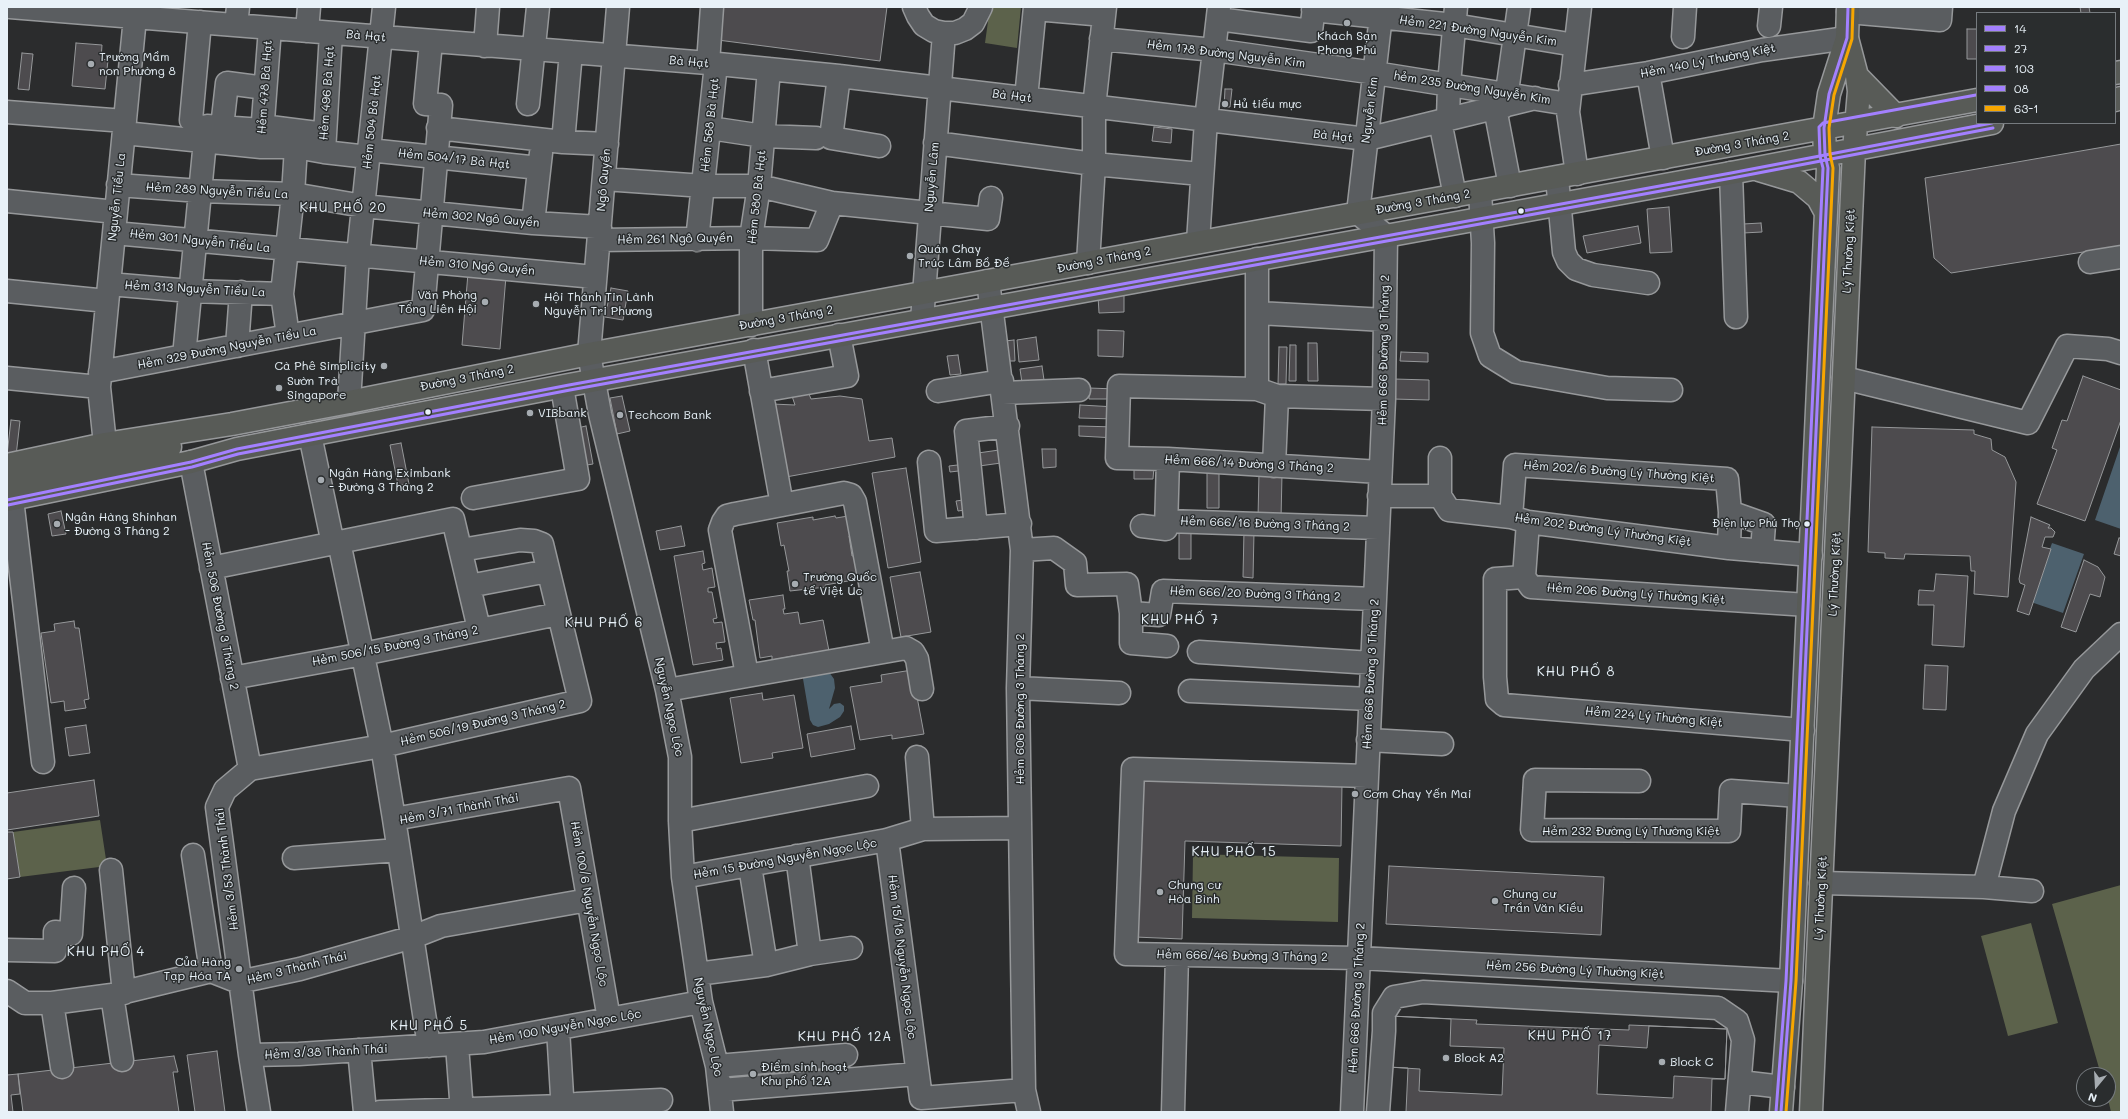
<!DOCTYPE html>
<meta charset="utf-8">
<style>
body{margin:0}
#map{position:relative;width:2128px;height:1119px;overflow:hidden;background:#2b2c2d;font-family:Mali,sans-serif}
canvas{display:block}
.frame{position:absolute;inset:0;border:8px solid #e8f1f8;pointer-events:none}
.legend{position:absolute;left:1976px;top:12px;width:140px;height:112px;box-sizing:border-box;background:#2a2d2e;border:1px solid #767b7f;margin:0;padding:5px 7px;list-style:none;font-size:12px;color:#e8f1f8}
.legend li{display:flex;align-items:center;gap:8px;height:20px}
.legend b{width:20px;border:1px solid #767b7f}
.north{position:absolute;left:2076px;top:1067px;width:40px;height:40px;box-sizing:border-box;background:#2a2d2e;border:1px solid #767b7f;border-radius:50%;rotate:198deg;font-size:11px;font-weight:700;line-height:16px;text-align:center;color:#e8f1f8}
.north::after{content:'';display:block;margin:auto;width:14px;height:18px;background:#a6acb1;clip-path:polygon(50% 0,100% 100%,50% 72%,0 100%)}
</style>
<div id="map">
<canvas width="2128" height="1119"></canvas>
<div class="frame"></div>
<ul class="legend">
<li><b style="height:5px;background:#a380ff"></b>14</li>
<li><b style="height:5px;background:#a380ff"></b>27</li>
<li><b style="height:5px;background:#a380ff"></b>103</li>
<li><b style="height:5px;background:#a380ff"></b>08</li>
<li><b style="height:5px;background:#f7a600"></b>63-1</li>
</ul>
<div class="north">N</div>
</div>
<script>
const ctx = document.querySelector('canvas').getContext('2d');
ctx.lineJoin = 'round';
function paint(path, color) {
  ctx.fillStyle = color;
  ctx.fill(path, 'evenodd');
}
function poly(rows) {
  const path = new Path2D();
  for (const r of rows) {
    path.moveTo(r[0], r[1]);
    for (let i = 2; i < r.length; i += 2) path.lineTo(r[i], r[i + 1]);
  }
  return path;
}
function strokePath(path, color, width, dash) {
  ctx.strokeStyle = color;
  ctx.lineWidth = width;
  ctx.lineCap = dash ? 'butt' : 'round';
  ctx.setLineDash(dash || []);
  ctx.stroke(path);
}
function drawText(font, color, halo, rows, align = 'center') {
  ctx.font = font + ' Mali,sans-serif';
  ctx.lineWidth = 3;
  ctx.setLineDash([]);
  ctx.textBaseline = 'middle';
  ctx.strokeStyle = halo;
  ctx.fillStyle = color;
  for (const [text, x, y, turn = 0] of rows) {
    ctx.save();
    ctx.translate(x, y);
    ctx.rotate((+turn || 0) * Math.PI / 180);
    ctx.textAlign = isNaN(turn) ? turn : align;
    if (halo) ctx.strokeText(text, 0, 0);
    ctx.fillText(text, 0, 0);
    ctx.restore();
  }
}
paint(poly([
 [990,7,1021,7,1017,48,985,43],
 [100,820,107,866,20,877,13,832],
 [1193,854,1339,858,1338,922,1192,918],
 [2121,885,2121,1112,2111,1112,2108,1099,2108,1075,2101,1075,2052,904],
 [2031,923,2058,1023,2008,1036,1981,936]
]), '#5c624b');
paint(poly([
 [2121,444,2121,529,2095,520],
 [2052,543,2084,554,2063,613,2031,602],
 [829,672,834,679,835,688,829,709,834,704,840,703,844,706,844,711,840,717,829,724,818,727,813,725,810,720,802,673]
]), '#4d616e');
const building = poly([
 [715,7,887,7,880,61,710,39,715,7],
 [2080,7,2089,7,2090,13,2081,13,2080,7],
 [1967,29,1977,29,1977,59,1967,59,1967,29],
 [76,43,102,45,101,59,108,60,105,89,72,86,76,43],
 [22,53,33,54,29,90,18,89,22,53],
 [1225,89,1232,89,1230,107,1224,107,1225,89],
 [1154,127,1172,129,1171,143,1152,141,1154,127],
 [2121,144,2121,246,1951,273,1934,258,1925,178,2121,144],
 [1669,207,1672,252,1650,253,1647,209,1669,207],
 [1761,223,1762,232,1743,233,1743,224,1761,223],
 [1638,226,1641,243,1587,253,1583,236,1638,226],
 [468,273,506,276,500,349,462,345,468,273],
 [611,288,628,291,623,320,605,317,611,288],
 [1124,295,1124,312,1099,313,1098,296,1124,295],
 [1098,330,1124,331,1123,357,1098,356,1098,330],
 [1036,337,1039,360,1019,362,1017,340,1036,337],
 [1014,340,1015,361,1006,361,1005,341,1014,340],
 [1308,343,1317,343,1318,381,1308,381,1308,343],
 [1290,345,1296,345,1296,381,1289,381,1290,345],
 [1279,347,1287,347,1286,384,1278,384,1279,347],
 [1401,352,1428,353,1428,362,1400,361,1401,352],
 [958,355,961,374,950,375,947,356,958,355],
 [1042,366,1045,387,1023,390,1020,369,1042,366],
 [2083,376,2121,390,2121,420,2085,521,2037,504,2057,450,2052,448,2062,420,2067,421,2083,376],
 [1394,379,1429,380,1429,400,1393,399,1394,379],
 [1089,388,1116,389,1116,399,1089,399,1089,388],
 [809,394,811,399,840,396,862,399,869,441,892,438,895,457,786,477,772,404,795,405,792,396,809,394],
 [622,396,630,431,617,434,610,398,622,396],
 [1080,405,1116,407,1115,419,1079,418,1080,405],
 [11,420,20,421,16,456,7,455,11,420],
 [586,426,593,464,581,466,573,429,586,426],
 [1079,426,1116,427,1116,438,1079,436,1079,426],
 [1872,427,1974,430,1974,434,1991,439,1992,450,2005,457,2016,482,2008,597,1974,594,1975,571,1971,571,1970,556,1905,554,1904,559,1885,558,1885,553,1868,552,1872,427],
 [401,443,409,484,398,485,390,445,401,443],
 [1042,449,1056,449,1056,467,1043,468,1042,449],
 [999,450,1001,463,972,467,971,454,999,450],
 [966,464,967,470,950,472,949,466,966,464],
 [1207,464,1219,464,1219,508,1207,508,1207,464],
 [1134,466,1154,467,1153,479,1134,479,1134,466],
 [906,468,921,562,888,568,872,473,906,468],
 [1259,473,1282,474,1281,519,1258,518,1259,473],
 [970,499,972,509,958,511,956,501,970,499],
 [61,511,66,534,52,536,48,514,61,511],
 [835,516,836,518,848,516,852,536,849,536,852,556,856,555,860,576,848,578,848,581,825,585,826,587,790,591,787,571,789,571,784,545,781,546,777,523,813,517,813,520,835,516],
 [2031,517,2050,525,2048,528,2051,528,2055,532,2053,537,2045,537,2042,547,2051,549,2029,615,2017,611,2025,585,2020,583,2019,579,2031,517],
 [681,526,685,546,660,550,656,531,681,526],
 [1179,529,1191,529,1191,559,1179,559,1179,529],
 [1244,531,1254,532,1253,578,1243,577,1244,531],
 [2119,538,2121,538,2121,556,2114,554,2119,538],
 [703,551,705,563,702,564,703,570,712,568,715,587,708,588,708,592,712,592,717,618,713,619,714,623,722,622,725,642,716,643,717,649,721,648,723,660,693,665,674,556,703,551],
 [2084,560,2098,567,2105,577,2100,597,2090,594,2076,632,2061,627,2084,560],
 [920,572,931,632,901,637,890,577,920,572],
 [1936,574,1968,576,1964,647,1932,645,1934,605,1918,605,1919,590,1934,591,1936,574],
 [783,595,785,609,783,609,784,614,798,612,800,624,823,620,829,651,794,659,793,656,772,660,772,656,760,658,755,620,753,620,749,600,783,595],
 [74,621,75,628,79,628,89,699,84,700,86,708,65,711,64,701,51,703,41,633,55,631,54,624,74,621],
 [1925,665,1948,666,1946,710,1923,709,1925,665],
 [912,670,924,734,892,739,892,735,860,740,850,687,882,682,881,675,912,670],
 [762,693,763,700,794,695,803,748,772,753,773,758,741,763,730,698,762,693],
 [86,725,90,753,69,756,65,728,86,725],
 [851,726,855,749,811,757,807,734,851,726],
 [1139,777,1342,784,1341,846,1185,841,1182,939,1135,937,1139,777],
 [94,780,99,816,7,830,7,793,94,780],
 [7,832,13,832,20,877,7,879,7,832],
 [1389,866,1604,877,1601,935,1386,924,1389,866],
 [1390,1016,1451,1019,1450,1046,1504,1048,1502,1095,1419,1091,1420,1069,1388,1067,1390,1016],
 [1390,1016,1477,1020,1476,1024,1629,1030,1629,1025,1727,1029,1725,1079,1712,1079,1711,1112,1406,1112,1408,1068,1388,1067,1390,1016],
 [1649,1026,1727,1029,1725,1079,1674,1076,1673,1098,1597,1094,1599,1045,1647,1048,1649,1026],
 [217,1051,225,1112,195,1112,187,1055,217,1051],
 [174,1056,178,1072,173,1072,179,1112,23,1112,18,1074,174,1056],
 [18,1074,20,1094,11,1095,13,1112,7,1112,7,1075,18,1074]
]);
paint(building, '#4d4b4e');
strokePath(building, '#96989a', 1);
const minor = poly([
 [10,7,708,63,839,76,1367,139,1535,98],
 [618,7,589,354,600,414,667,690,680,757,680,821,683,877,701,1002,717,1066,722,1112],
 [914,7,918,16,924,25,934,31,944,33,955,33,965,29,973,23,981,7],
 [1035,9,1104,15],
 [1313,10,1454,25,1575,45],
 [1848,12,1940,20,1941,7],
 [1218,19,1311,31,1314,7],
 [236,25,238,7],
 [1769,26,1771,7],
 [307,31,309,7],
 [1683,37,1685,7],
 [1101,39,1214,50,1375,73,1568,104],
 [485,46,488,7],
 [708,63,712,7],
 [1648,73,1663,158],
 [839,76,831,138,879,146],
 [1570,85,1648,73,1762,50,1847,38],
 [1026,98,1035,7],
 [528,104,538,7],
 [1505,106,1519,7],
 [1495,108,1510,186],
 [7,112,125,121],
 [1448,119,1449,84,1456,7],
 [1440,121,1455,196],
 [207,126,262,130],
 [262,126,325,134],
 [222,127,227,83,265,88],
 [438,128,563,142,607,144],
 [710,128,763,136,816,138],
 [124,133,261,147,296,147,324,152,368,157],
 [197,140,198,126,191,120,200,22],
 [563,142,571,52],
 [935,143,1094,164,1201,174],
 [261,147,270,28],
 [369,150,539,168],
 [324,152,331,33],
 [1731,173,1736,317],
 [1577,174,1568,112,1580,7],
 [1557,178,1564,252,1568,261,1576,269,1593,275,1648,283],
 [604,179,704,186,759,186,832,203,988,219,991,198],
 [118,185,200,191,293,194,363,206,533,223,600,227],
 [1480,192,1483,243,1482,333,1490,356,1516,372,1607,388,1671,390],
 [7,201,116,212],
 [533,223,541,153],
 [114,233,595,277],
 [599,240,751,238,817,240,832,203],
 [697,240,716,64],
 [1198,242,1206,120,1219,7],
 [1257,259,1257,389],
 [2090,262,2121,257],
 [1088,263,1094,164,1094,107,1105,7],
 [988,281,1022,550,1018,688,1024,1090,1029,1112],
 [109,284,190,291,282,294],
 [7,291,107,301],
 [1258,313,1385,320],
 [922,320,944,33],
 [751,325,751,238,759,186,769,69],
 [288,336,282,294,293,194,296,147],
 [237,346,241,292],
 [754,350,782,505],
 [184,356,205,141],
 [100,372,423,310,441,105,425,104,431,42],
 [7,378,99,387],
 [1844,378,2028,423,2067,346,2108,349,2121,353],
 [761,391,847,376,839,335],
 [938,391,1002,381],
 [1003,393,1079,390],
 [349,402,358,255,384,7],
 [310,435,333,544],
 [105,444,99,387,136,7],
 [1440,458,1440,496,1449,510,1511,517,1528,522,1729,548,1811,555],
 [191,462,250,769],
 [929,462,936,531,1020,524],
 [1274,466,1277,396],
 [1380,472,1168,459,1117,458,1119,386,1257,389,1277,396,1384,399],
 [1379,496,1440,496],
 [473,498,578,479,562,387],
 [12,499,43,762],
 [1730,512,1764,524,1762,551],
 [1511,517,1515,465,1727,479,1730,512,1729,548],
 [1167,521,1378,528],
 [1528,522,1524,577,1531,587,1808,605],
 [1142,526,1166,529,1168,459],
 [976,528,966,431,1008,426],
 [339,542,382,746,394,819],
 [461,550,520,540,534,541,542,544,580,701,382,746,250,769,225,790,217,807,250,1055,299,1054,484,1042,701,1002],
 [1022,550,1054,548,1075,563,1077,585,1127,584,1131,613,1131,643,1167,646],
 [211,568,453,519,479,629],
 [1524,577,1495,579,1495,677,1497,699,1504,705,1803,730],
 [469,586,548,571],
 [1131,613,1159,615,1163,591,1375,599],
 [1199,652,1372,663],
 [747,675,720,530,723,522,727,516,735,514,844,493,851,495,855,502,883,652],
 [232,678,363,654,558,614],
 [1018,688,1119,693],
 [667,690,906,648,913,652,917,659,922,689],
 [1190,691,1370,699],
 [1368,740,1442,744],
 [917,757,923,829],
 [1367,776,1133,769,1126,954,1359,958,1791,981],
 [1639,781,1535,780,1532,830,1729,831,1731,791,1799,796],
 [680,821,867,786],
 [887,840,921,1098,1024,1090],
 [193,855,211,971],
 [797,856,810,954],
 [294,858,398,850],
 [750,866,766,965],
 [111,870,124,993],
 [683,877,887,840,923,829,1020,828],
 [1821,883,1984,887,2032,891],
 [1984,887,2004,811,2037,734,2084,669,2121,634],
 [7,950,55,951,55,932,71,934,74,888],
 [697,974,766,965,810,954,851,948],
 [7,991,25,1003,52,1003,112,995,211,971,239,982,300,969,413,937,441,926,588,900],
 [112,995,122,1060],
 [52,1003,62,1067],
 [558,1029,563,1112],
 [457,1045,462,1112],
 [429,1046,394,819,569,788,609,1019],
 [359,1050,365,1112],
 [250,1055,259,1112],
 [717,1066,846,1055],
 [1740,1082,1783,1087],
 [721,1090,917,1074],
 [380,1112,563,1106,577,1104,661,1100],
 [1173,1112,1177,955],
 [1352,1112,1384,399,1386,236,1358,213,1382,7],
 [1378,1112,1384,1031,1384,1013,1394,997,1423,992,1718,1008,1737,1021,1743,1040,1737,1112]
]);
const major = poly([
 [2115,73,2121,72],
 [1857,76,1896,116],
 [2115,100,2121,98],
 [1759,170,1799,182,1818,198,1825,211],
 [7,465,105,444,232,424,349,402,589,354,1977,100],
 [7,482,170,447],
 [7,500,191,462,237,449,569,385,1731,173,1992,123],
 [1781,1112,1791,981,1828,168,1825,155,1824,128,1829,94,1847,38,1848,7],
 [1811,1112,1854,150,1859,91,1857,76,1847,38]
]);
strokePath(minor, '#96989a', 25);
strokePath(major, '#96989a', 25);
strokePath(minor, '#5a5d60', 22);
strokePath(major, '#585b57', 22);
strokePath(poly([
 [7,500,191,462,237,449,569,385,1731,173,1992,123]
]), '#a380ff', 3);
strokePath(poly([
 [8,505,192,467,238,454,570,390,1732,178,1993,128]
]), '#a380ff', 3);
strokePath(poly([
 [1776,1112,1786,981,1823,168,1820,156,1819,127,1823,123,1976,95]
]), '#a380ff', 3);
strokePath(poly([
 [1781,1112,1791,981,1828,168,1825,155,1824,128,1829,94,1847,38,1848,7]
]), '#a380ff', 3);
strokePath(poly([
 [1786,1112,1796,981,1833,168,1830,154,1829,128,1834,95,1852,39,1853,7]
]), '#f7a600', 3);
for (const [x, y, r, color] of [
 [1347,23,4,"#a6acb1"],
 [91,64,4,"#a6acb1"],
 [1225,104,4,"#a6acb1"],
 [1521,211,3.5,"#e8f1f8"],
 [910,256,4,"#a6acb1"],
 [485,302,4,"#a6acb1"],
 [536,304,4,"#a6acb1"],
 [384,366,4,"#a6acb1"],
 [279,388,4,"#a6acb1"],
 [428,412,3.5,"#e8f1f8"],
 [530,413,4,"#a6acb1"],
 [620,415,4,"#a6acb1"],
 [321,480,4,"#a6acb1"],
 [57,524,4,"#a6acb1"],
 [1807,524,3.5,"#e8f1f8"],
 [795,584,4,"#a6acb1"],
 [1355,794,4,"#a6acb1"],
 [1160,892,4,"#a6acb1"],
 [1495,901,4,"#a6acb1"],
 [239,969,4,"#a6acb1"],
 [1446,1058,4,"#a6acb1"],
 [1662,1062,4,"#a6acb1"],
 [753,1074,4,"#a6acb1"]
]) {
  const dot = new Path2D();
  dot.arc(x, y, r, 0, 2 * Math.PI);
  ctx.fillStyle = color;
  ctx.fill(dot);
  strokePath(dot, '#2a2d2e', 1.5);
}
drawText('11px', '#e8f1f8', '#2a2d2e', [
 ["Điện lực Phú Thọ",1800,524]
], 'right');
drawText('12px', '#e8f1f8', '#2a2d2e', [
 ["Hẻm 221 Đường Nguyễn Kim",1478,31,8],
 ["Bà Hạt",366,36,5],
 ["Hẻm 178 Đường Nguyễn Kim",1226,54,7],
 ["Hẻm 140 Lý Thường Kiệt",1708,61,-11],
 ["Bà Hạt",689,62,5],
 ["Hẻm 478 Bà Hạt",265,87,-86],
 ["hẻm 235 Đường Nguyễn Kim",1472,88,9],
 ["Hẻm 496 Bà Hạt",327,93,-86],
 ["Bà Hạt",1012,96,7],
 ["Nguyễn Kim",1370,110,-83],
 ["Hẻm 504 Bà Hạt",372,122,-84],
 ["Hẻm 568 Bà Hạt",710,125,-84],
 ["Bà Hạt",1333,136,6],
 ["Đường 3 Tháng 2",1742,144,-10],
 ["Hẻm 504/17 Bà Hạt",454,159,6],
 ["Nguyễn Lâm",932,177,-85],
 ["Ngô Quyền",604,180,-85],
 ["Hẻm 289 Nguyễn Tiểu La",217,191,3],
 ["Nguyễn Tiểu La",117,197,-84],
 ["Hẻm 580 Bà Hạt",757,197,-84],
 ["Đường 3 Tháng 2",1423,202,-10],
 ["Hẻm 302 Ngô Quyền",481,218,5],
 ["Hẻm 261 Ngô Quyền",675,239,-1],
 ["Hẻm 301 Nguyễn Tiểu La",200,241,6],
 ["Lý Thường Kiệt",1849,251,-87],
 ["Đường 3 Tháng 2",1104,260,-11],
 ["Hẻm 310 Ngô Quyền",477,266,5],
 ["Hẻm 313 Nguyễn Tiểu La",195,289,3],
 ["Đường 3 Tháng 2",786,318,-10],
 ["Hẻm 329 Đường Nguyễn Tiểu La",227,348,-11],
 ["Hẻm 666 Đường 3 Tháng 2",1384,350,-89],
 ["Đường 3 Tháng 2",467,378,-11],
 ["Hẻm 666/14 Đường 3 Tháng 2",1249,464,3],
 ["Hẻm 202/6 Đường Lý Thường Kiệt",1619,472,4],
 ["Hẻm 666/16 Đường 3 Tháng 2",1265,524,2],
 ["Hẻm 202 Đường Lý Thường Kiệt",1603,530,8],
 ["Lý Thường Kiệt",1835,574,-87],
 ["Hẻm 666/20 Đường 3 Tháng 2",1255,594,2],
 ["Hẻm 206 Đường Lý Thường Kiệt",1636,594,4],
 ["Hẻm 506 Đường 3 Tháng 2",220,616,79],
 ["Hẻm 506/15 Đường 3 Tháng 2",395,646,-11],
 ["Hẻm 666 Đường 3 Tháng 2",1371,674,-87],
 ["Nguyễn Ngọc Lộc",669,707,78],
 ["Hẻm 606 Đường 3 Tháng 2",1020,709,-90],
 ["Hẻm 224 Lý Thường Kiệt",1654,717,5],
 ["Hẻm 506/19 Đường 3 Tháng 2",483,723,-13],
 ["Hẻm 3/71 Thành Thái",459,809,-11],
 ["Hẻm 232 Đường Lý Thường Kiệt",1631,831],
 ["Hẻm 15 Đường Nguyễn Ngọc Lộc",785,859,-10],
 ["Hẻm 3/53 Thành Thái",227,869,-97],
 ["Lý Thường Kiệt",1821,898,-87],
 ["Hẻm 100/6 Nguyễn Ngọc Lộc",589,904,80],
 ["Hẻm 666/46 Đường 3 Tháng 2",1242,956,1],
 ["Hẻm 15/18 Nguyễn Ngọc Lộc",902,957,83],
 ["Hẻm 3 Thành Thái",297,968,-14],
 ["Hẻm 256 Đường Lý Thường Kiệt",1575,970,3],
 ["Hẻm 666 Đường 3 Tháng 2",1357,998,-87],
 ["Hẻm 100 Nguyễn Ngọc Lộc",565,1027,-10],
 ["Nguyễn Ngọc Lộc",708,1027,78],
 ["Hẻm 3/38 Thành Thái",326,1052,-3]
]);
drawText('12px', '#e8f1f8', '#2a2d2e', [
 ["Khách Sạn",1347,36,"center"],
 ["Phong Phú",1347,50,"center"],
 ["Trường Mầm",99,57],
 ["non Phường 8",99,71],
 ["Hủ tiếu mực",1233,104],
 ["Quán Chay",918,249],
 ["Trúc Lâm Bồ Đề",918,263],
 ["Văn Phòng",477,295,"right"],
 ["Tổng Liên Hội",477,309,"right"],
 ["Hội Thánh Tin Lành",544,297],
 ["Nguyễn Tri Phương",544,311],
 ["Cà Phê Simplicity",376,366,"right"],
 ["Sườn Trà",287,381],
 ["Singapore",287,395],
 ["VIBbank",538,413],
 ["Techcom Bank",628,415],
 ["Ngân Hàng Eximbank",329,473],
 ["- Đường 3 Tháng 2",329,487],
 ["Ngân Hàng Shinhan",65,517],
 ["- Đường 3 Tháng 2",65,531],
 ["Trường Quốc",803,577],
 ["tế Việt Úc",803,591],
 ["Cơm Chay Yến Mai",1363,794],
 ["Chung cư",1168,885],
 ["Hòa Bình",1168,899],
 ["Chung cư",1503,894],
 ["Trần Văn Kiều",1503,908],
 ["Của Hàng",231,962,"right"],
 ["Tạp Hóa TA",231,976,"right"],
 ["Block A2",1454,1058],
 ["Block C",1670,1062],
 ["Điểm sinh hoạt",761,1067],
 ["Khu phố 12A",761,1081]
], 'left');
ctx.letterSpacing = '1px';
drawText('13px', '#e8f1f8', '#2a2d2e', [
 ["KHU PHỐ 20",343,208],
 ["KHU PHỐ 7",1180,620],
 ["KHU PHỐ 6",604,623],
 ["KHU PHỐ 8",1576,672],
 ["KHU PHỐ 15",1234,852],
 ["KHU PHỐ 4",106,952],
 ["KHU PHỐ 5",429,1026],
 ["KHU PHỐ 17",1570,1036],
 ["KHU PHỐ 12A",845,1037]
]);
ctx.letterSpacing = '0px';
</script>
